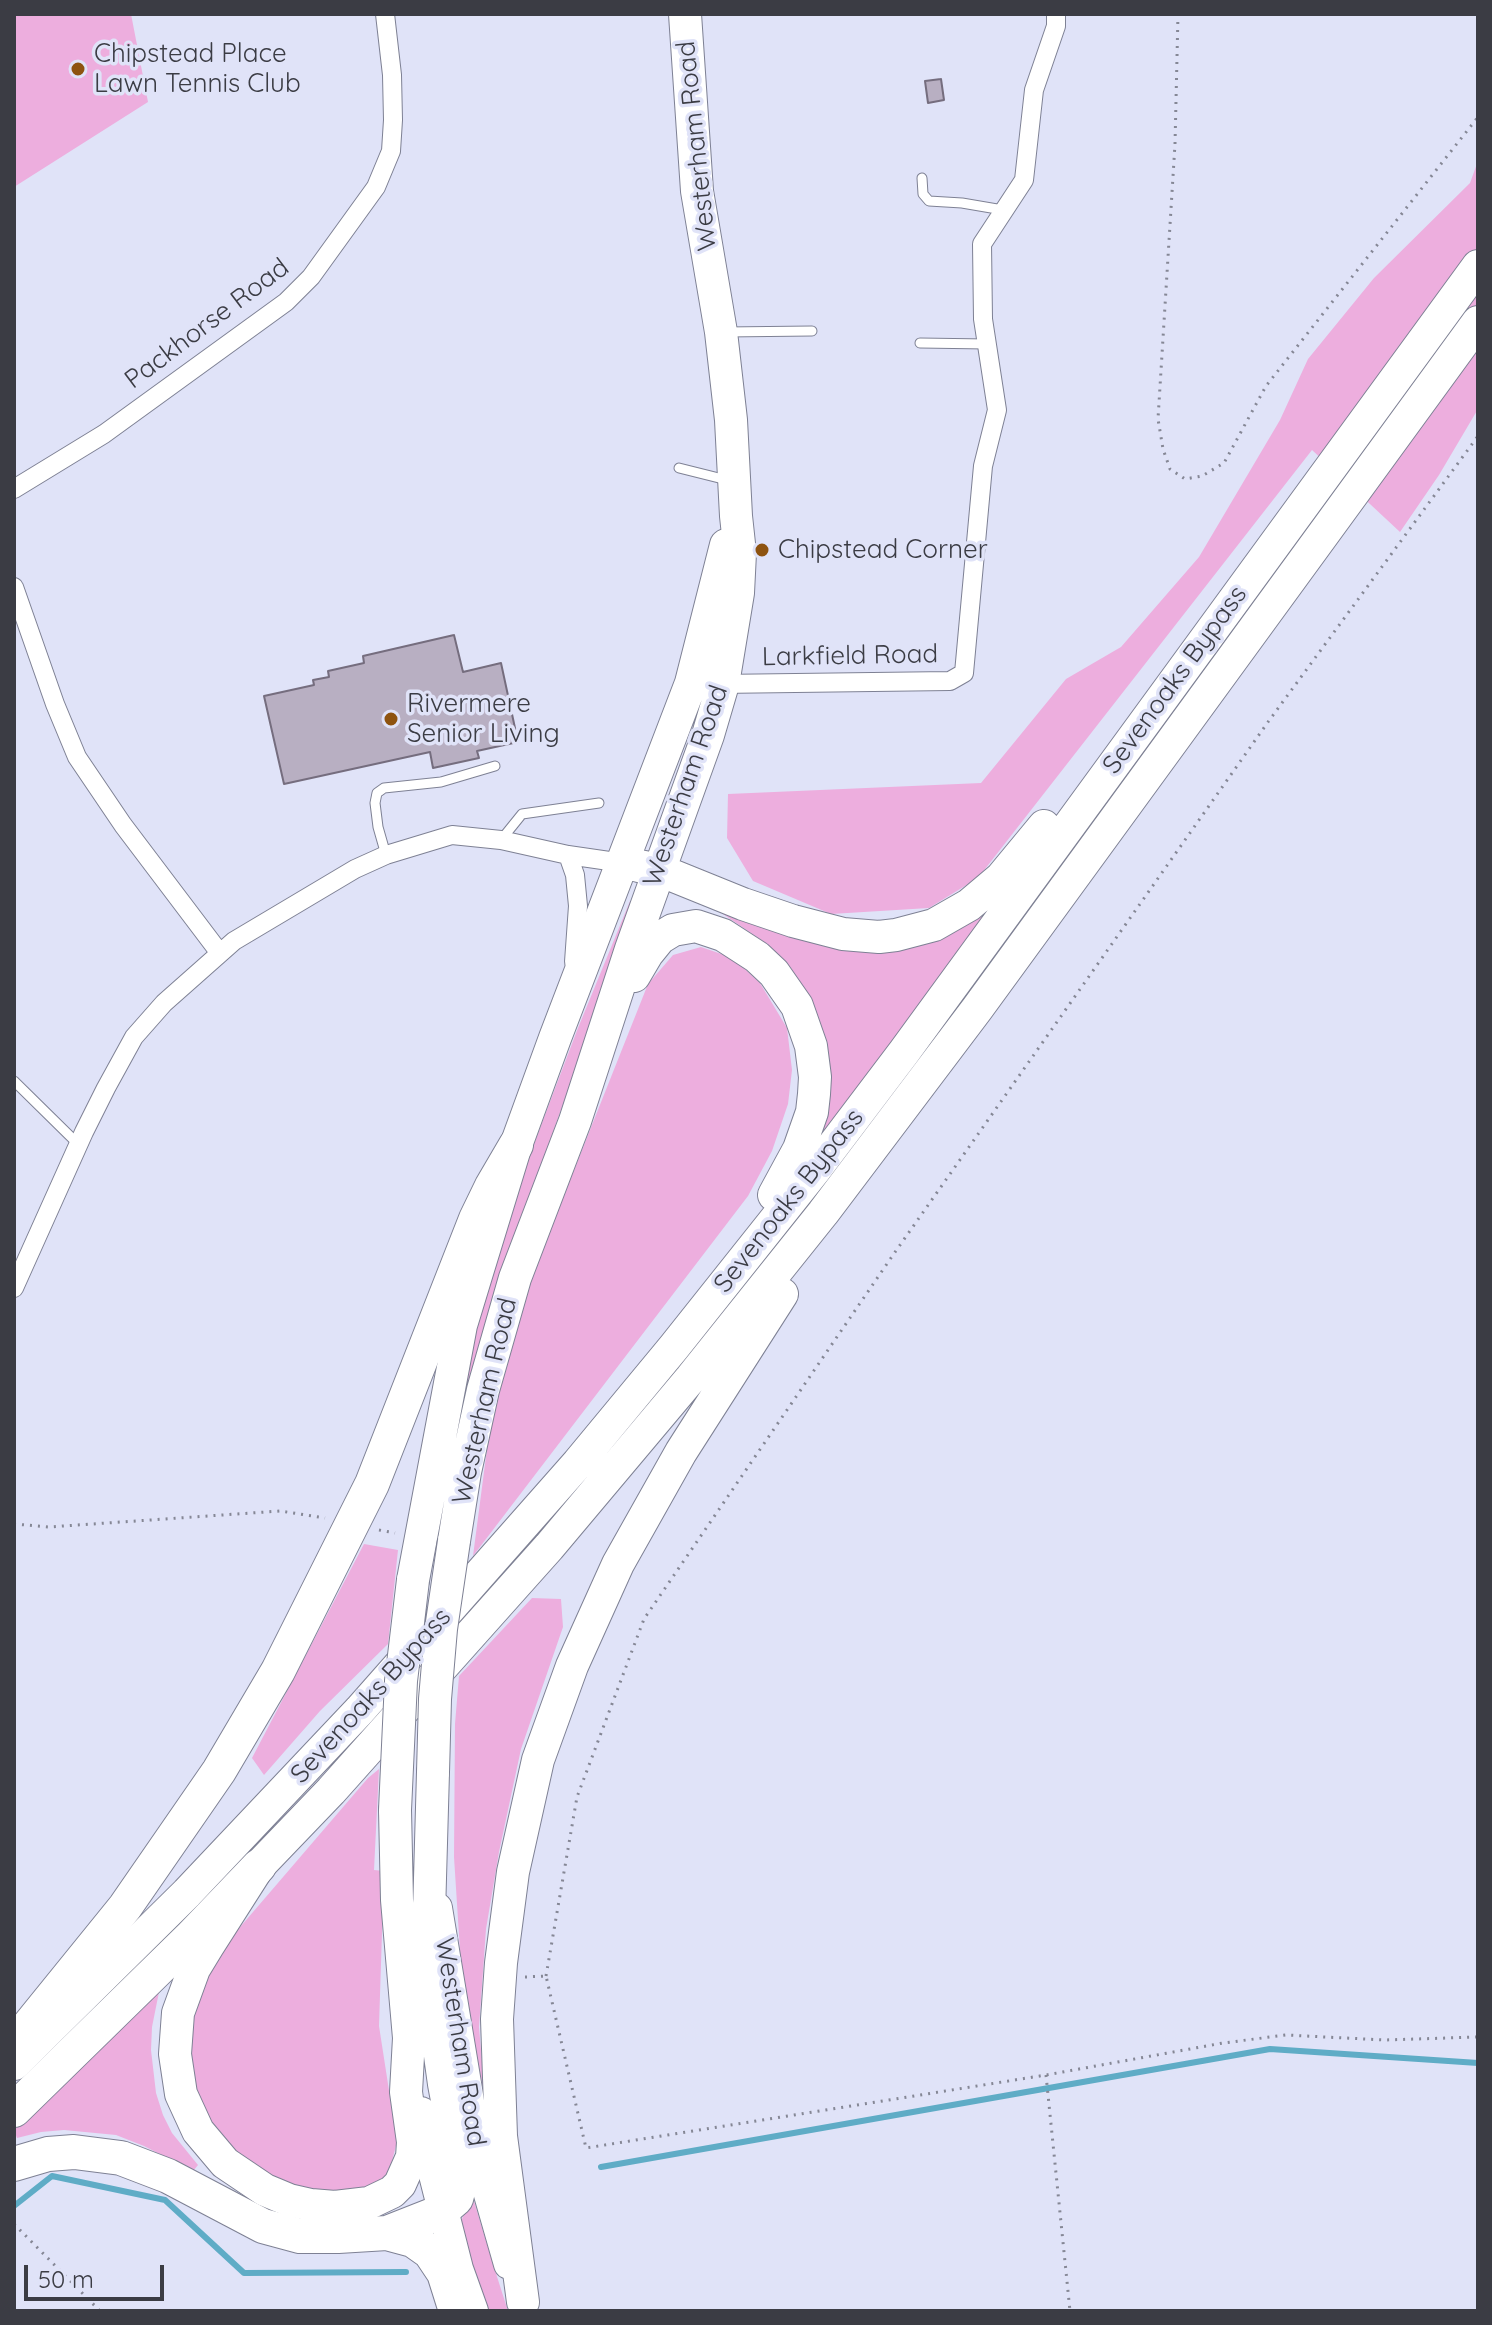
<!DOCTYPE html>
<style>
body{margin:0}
#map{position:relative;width:1492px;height:2325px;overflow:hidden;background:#e0e3f8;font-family:Quicksand,sans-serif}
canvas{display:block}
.frame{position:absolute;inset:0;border:16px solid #3b3c44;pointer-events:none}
.scale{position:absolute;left:24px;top:2265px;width:140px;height:36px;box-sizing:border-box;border:4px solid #3b3c44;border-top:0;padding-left:10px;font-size:24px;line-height:28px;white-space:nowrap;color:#3b3c44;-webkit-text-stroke:6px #e0e3f8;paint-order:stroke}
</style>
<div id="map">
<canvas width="1492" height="2325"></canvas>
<div class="frame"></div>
<div class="scale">50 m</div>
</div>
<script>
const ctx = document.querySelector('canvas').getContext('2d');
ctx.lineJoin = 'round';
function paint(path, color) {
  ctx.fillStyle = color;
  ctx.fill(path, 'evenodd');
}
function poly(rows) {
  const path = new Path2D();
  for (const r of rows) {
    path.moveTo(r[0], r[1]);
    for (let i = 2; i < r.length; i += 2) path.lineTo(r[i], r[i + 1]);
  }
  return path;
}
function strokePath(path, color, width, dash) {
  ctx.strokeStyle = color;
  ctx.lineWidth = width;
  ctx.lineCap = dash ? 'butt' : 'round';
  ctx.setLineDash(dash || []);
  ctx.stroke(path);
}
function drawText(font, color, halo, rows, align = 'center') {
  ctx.font = font + ' Quicksand,sans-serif';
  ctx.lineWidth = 7;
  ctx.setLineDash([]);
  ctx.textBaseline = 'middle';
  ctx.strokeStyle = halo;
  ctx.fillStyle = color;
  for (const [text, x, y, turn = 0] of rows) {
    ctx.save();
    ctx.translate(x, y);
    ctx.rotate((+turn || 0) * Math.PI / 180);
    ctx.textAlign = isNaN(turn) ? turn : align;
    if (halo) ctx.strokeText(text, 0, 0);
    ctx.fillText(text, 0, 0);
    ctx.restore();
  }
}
paint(poly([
 [14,14,131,14,148,102,14,187],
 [1478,161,1478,409,1439,475,1400,532,1312,450,978,878,929,908,831,914,753,881,727,838,728,794,981,783,1066,679,1121,647,1199,557,1280,420,1308,359,1374,278,1470,183],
 [1002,899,811,1151,810,1002,791,968,767,944,720,912,824,946,848,950],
 [630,901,636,903,553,1132,501,1282,442,1534,431,1546,481,1295,526,1165,578,1028],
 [701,947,733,958,760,983,787,1028,792,1070,788,1104,772,1151,748,1196,473,1556,490,1426,522,1301,648,984,673,955],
 [364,1544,398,1550,388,1644,320,1711,264,1775,252,1758],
 [532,1598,561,1599,563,1627,521,1749,499,1852,486,1929,479,2027,485,2096,463,1997,454,1857,455,1724,459,1676],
 [379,1769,374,1870,384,1871,379,2026,397,2142,392,2161,385,2177,372,2188,354,2193,318,2191,289,2185,244,2162,206,2117,193,2091,186,2044,197,1993,229,1940,368,1778],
 [160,1987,152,2027,151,2050,156,2093,163,2115,172,2133,198,2165,193,2171,144,2146,116,2135,64,2130,41,2132,17,2138,14,2130],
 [471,2191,492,2261,508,2311,487,2311,459,2226,468,2205]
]), '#edaede');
strokePath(poly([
 [601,2167,1270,2049,1478,2063],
 [14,2206,52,2176,165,2200,244,2273,406,2272]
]), '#5facc6', 6);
const building = poly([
 [941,79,944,100,928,103,925,81,941,79],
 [454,635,463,672,501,663,518,742,477,751,479,758,433,768,430,752,284,784,264,696,314,685,313,680,329,677,328,671,364,663,363,656,454,635]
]);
paint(building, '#b8afc2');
strokePath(building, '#756d7e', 2);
const service = poly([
 [922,178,923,194,929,201,962,203,1003,210],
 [725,332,812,331],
 [920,343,987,344],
 [679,468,727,480],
 [501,840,522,814,599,803],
 [386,855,378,827,375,803,377,793,384,788,441,782,495,766],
 [14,1081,78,1144]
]);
const minor = poly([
 [14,489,104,434,286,302,311,277,376,187,391,151,393,120,392,75,385,14],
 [14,587,55,704,77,757,123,825,219,952],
 [718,684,950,681,964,673,983,466,997,410,983,319,982,244,1024,180,1034,90,1056,26,1056,14],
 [568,855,575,875,578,906,574,962],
 [14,1288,84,1132,106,1088,134,1037,164,1003,234,941,355,869,386,855,452,835,501,840,568,855,623,863]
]);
const primary = poly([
 [437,1908,478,2156,509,2264],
 [421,2112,430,2159,458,2269,473,2311]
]);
const trunk = poly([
 [639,866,659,870,743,904,793,921,843,934,879,937,896,935,934,925,969,905,1001,878,1044,826],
 [634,976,647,954,660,938,673,930,696,926,723,935,757,957,774,973,797,1006,811,1046,815,1077,814,1094,812,1112,799,1149,774,1195],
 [454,1541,465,1472,483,1390,515,1278,575,1121,631,949,708,735,723,684,738,593,740,553,736,516,731,420,721,332,697,191,685,14],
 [413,1580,461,1325,475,1279,516,1145,555,1038,691,683,726,545],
 [433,1772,428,1949,431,1991,444,2084,462,2180,457,2199,443,2211],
 [395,1810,397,1900,409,2038,406,2092,413,2142,412,2157,400,2184,392,2192,369,2203,335,2207,311,2205,289,2200,265,2190,225,2163,198,2131,181,2094,175,2054,178,2013,194,1969,208,1946,259,1866,331,1791,549,1547,691,1378,823,1213,977,1009,1478,322],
 [14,2064,187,1893,360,1710,578,1463,674,1347,814,1171,904,1052,1478,266],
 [523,2302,501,2136,497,2019,501,1963,513,1872,538,1760,572,1666,618,1564,681,1452,782,1294]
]);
const motorway = poly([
 [14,2044,125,1907,219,1771,278,1671,372,1484,476,1219,492,1186,516,1145],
 [14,2110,190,1938,259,1866],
 [14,2164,48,2154,74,2152,121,2158,168,2176,263,2226,300,2236,338,2236,387,2233,443,2211],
 [387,2233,413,2240,430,2252,444,2273,456,2311]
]);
strokePath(service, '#7e8194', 11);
strokePath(minor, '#7e8194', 20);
strokePath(primary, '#7e8194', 32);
strokePath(trunk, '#7e8194', 34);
strokePath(motorway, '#7e8194', 36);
strokePath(poly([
 [1178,14,1175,144,1158,419,1163,449,1170,469,1185,479,1202,476,1224,463,1266,386,1478,117],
 [14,1524,49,1527,280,1511,325,1518],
 [379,1530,395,1533],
 [546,1976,577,1797,644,1619,893,1255,1268,722,1478,436],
 [525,1977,546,1976,586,2148,1046,2075,1223,2043,1286,2035,1385,2040,1478,2037],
 [1046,2075,1070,2311],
 [14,2224,100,2311]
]), '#858795', 3, [2, 6]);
strokePath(service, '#fff', 9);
strokePath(minor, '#fff', 18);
strokePath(primary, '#fff', 30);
strokePath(trunk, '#fff', 32);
strokePath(motorway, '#fff', 34);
const trunkBridge = poly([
 [433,1772,435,1699,441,1629,454,1541],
 [395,1810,401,1681,413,1580]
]);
strokePath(trunkBridge, '#7e8194', 34, []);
strokePath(trunkBridge, '#fff', 32);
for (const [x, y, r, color] of [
 [78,69,8,"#8e5310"],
 [762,550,8,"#8e5310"],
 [391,719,8,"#8e5310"]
]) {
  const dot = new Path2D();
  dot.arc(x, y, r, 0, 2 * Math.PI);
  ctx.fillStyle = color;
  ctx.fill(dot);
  strokePath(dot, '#e0e3f8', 3);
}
drawText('26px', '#3b3c44', '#e0e3f8', [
 ["Chipstead Place",94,54],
 ["Lawn Tennis Club",94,84],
 ["Chipstead Corner",778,550],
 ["Rivermere",407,704],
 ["Senior Living",407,734]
], 'left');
drawText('26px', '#3b3c44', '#e0e3f8', [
 ["Westerham Road",697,146,-96],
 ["Packhorse Road",207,324,-37],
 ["Larkfield Road",850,656,-1],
 ["Sevenoaks Bypass",1175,680,-54],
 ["Westerham Road",686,786,-71],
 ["Sevenoaks Bypass",789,1201,-52],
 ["Westerham Road",485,1401,-77],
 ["Sevenoaks Bypass",371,1696,-48],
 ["Westerham Road",460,2042,81]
]);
</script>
